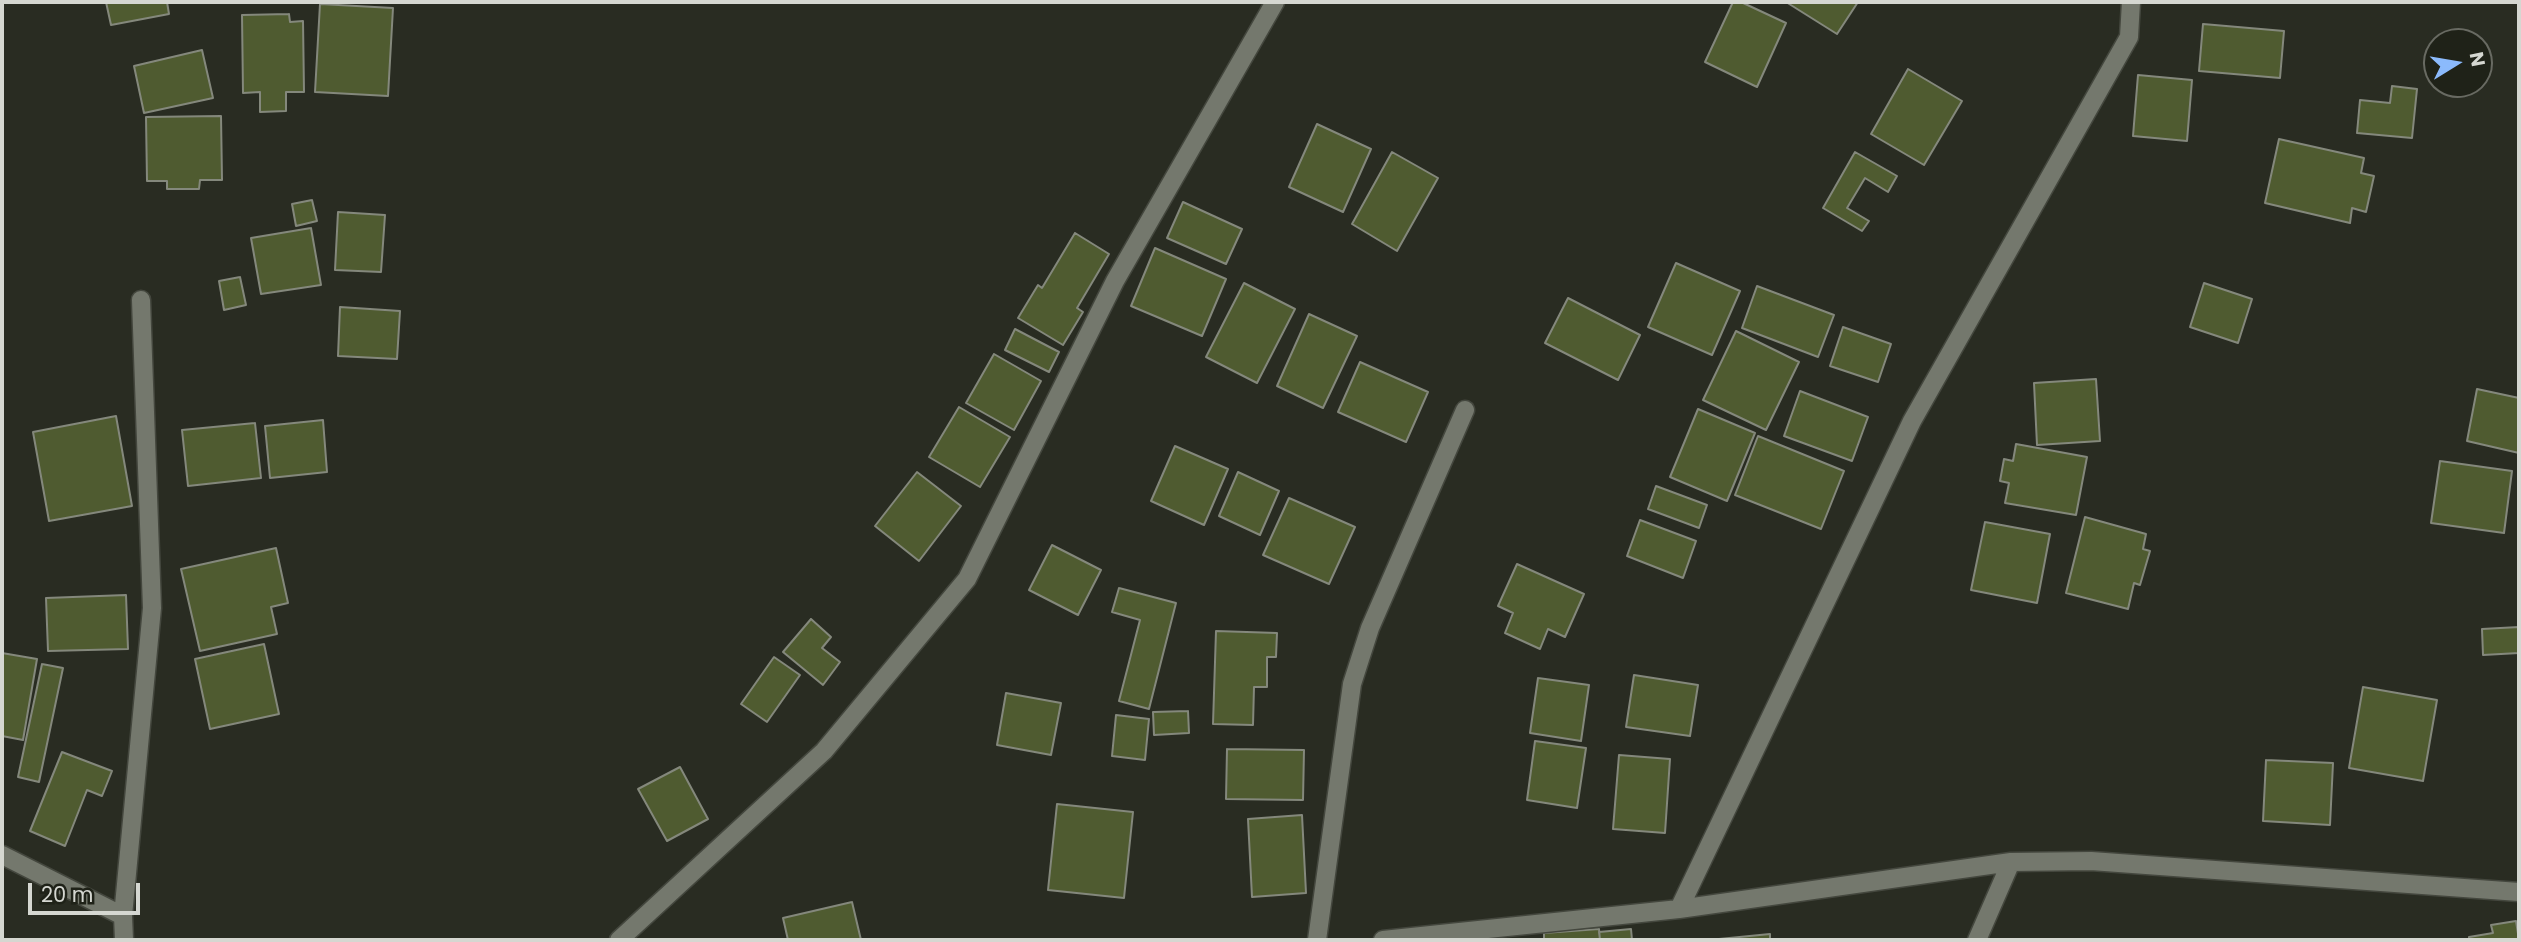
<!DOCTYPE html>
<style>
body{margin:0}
#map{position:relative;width:2521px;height:942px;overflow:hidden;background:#292c22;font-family:Poppins,sans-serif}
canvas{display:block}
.frame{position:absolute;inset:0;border:4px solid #d5d7d1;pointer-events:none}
.north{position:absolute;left:2423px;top:28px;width:70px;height:70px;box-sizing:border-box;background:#1f2218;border:2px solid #686a62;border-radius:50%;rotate:79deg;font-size:19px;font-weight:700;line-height:28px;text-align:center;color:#d5d7d1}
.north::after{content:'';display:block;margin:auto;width:24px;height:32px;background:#8bbafc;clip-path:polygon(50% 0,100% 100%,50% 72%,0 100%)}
.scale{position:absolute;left:28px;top:883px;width:112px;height:32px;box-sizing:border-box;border:4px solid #d5d7d1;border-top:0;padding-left:9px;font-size:21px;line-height:24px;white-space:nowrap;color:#d5d7d1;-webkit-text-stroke:5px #1f2218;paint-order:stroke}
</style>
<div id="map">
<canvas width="2521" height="942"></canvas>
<div class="frame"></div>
<div class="north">N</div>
<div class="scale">20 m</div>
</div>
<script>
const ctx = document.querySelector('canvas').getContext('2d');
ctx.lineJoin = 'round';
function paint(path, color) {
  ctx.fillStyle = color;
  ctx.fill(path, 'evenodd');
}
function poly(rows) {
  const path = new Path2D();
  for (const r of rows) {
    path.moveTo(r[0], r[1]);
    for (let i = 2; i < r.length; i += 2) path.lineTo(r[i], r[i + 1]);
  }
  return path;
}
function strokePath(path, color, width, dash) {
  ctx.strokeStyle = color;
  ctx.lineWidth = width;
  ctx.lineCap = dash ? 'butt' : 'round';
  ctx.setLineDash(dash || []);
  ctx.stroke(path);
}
const building = poly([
 [106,2,167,2,169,14,111,25,106,2],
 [1733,2,1741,2,1786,23,1757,87,1705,62,1733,2],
 [1786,2,1858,2,1837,34,1786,2],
 [320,4,393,8,388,96,315,92,320,4],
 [289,14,290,22,303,21,304,92,286,92,286,111,260,112,260,92,243,93,242,15,289,14],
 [2203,24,2284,31,2280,78,2199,71,2203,24],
 [202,50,213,98,144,113,134,66,202,50],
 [1908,69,1962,101,1924,165,1871,134,1908,69],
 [2138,75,2192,80,2187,141,2133,136,2138,75],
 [2392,86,2417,89,2412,138,2357,133,2360,100,2390,103,2392,86],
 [221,116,222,180,200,180,199,189,167,189,167,181,147,181,146,117,221,116],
 [1317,124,1371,149,1343,212,1289,187,1317,124],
 [2279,139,2364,158,2361,173,2374,176,2366,212,2352,208,2350,223,2265,203,2279,139],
 [1392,152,1438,178,1397,251,1352,224,1392,152],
 [1855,152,1897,176,1888,192,1865,178,1847,208,1869,221,1862,231,1823,208,1855,152],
 [312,200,317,221,296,226,292,204,312,200],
 [1183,202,1242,229,1226,264,1167,238,1183,202],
 [338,212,385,215,381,272,335,270,338,212],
 [311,228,321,285,261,294,251,238,311,228],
 [1075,233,1109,254,1077,308,1083,312,1063,345,1018,318,1038,285,1042,288,1075,233],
 [1155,248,1226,279,1202,336,1131,306,1155,248],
 [1676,263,1740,291,1712,355,1648,327,1676,263],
 [240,277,246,305,224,310,219,281,240,277],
 [1244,283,1295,309,1257,383,1206,357,1244,283],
 [2204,283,2252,299,2238,343,2190,327,2204,283],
 [1757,286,1834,315,1818,357,1742,328,1757,286],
 [1568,298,1640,335,1618,380,1545,343,1568,298],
 [340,307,400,311,397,359,338,356,340,307],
 [1309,314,1357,336,1323,408,1277,386,1309,314],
 [1843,327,1891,344,1878,382,1830,366,1843,327],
 [1015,329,1059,352,1049,372,1005,350,1015,329],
 [1736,331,1799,362,1766,430,1703,400,1736,331],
 [994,354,1041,381,1014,430,966,403,994,354],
 [1360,362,1428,392,1406,442,1338,412,1360,362],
 [2096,379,2100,441,2037,445,2034,383,2096,379],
 [2477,389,2519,398,2519,453,2467,441,2477,389],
 [1800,391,1868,417,1852,461,1784,436,1800,391],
 [959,407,1010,437,980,487,929,457,959,407],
 [1698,409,1755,433,1727,501,1670,477,1698,409],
 [116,416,132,506,49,521,33,432,116,416],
 [323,420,327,472,270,478,265,426,323,420],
 [255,423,261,478,188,486,182,430,255,423],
 [1758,436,1844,471,1821,529,1735,495,1758,436],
 [2016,444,2087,457,2076,515,2005,503,2009,483,2000,481,2004,459,2013,461,2016,444],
 [1175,446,1228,469,1204,525,1151,501,1175,446],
 [2440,461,2512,471,2504,533,2431,523,2440,461],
 [917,472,961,506,919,561,875,526,917,472],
 [1238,472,1279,491,1260,535,1219,516,1238,472],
 [1656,486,1707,505,1699,528,1648,509,1656,486],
 [1289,498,1355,527,1329,584,1263,555,1289,498],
 [2085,517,2146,534,2143,549,2150,551,2140,585,2134,583,2128,609,2066,593,2085,517],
 [1640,520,1696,541,1683,578,1627,556,1640,520],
 [1985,522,2050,534,2037,603,1971,590,1985,522],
 [1052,545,1101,570,1078,615,1029,590,1052,545],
 [276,548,288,603,271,607,277,634,200,651,181,569,276,548],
 [1517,564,1584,594,1565,637,1548,629,1540,649,1505,633,1513,613,1498,606,1517,564],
 [1119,588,1176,603,1149,709,1119,701,1140,620,1112,612,1119,588],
 [126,595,128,649,48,651,46,598,126,595],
 [811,619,831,637,822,648,840,662,823,685,783,652,811,619],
 [2519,627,2519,653,2483,655,2482,629,2519,627],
 [1216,631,1277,633,1276,657,1267,657,1267,687,1254,687,1253,725,1213,724,1216,631],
 [264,644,279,714,210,729,195,659,264,644],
 [2,653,37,659,23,740,2,736,2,653],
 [774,657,800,675,767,722,741,704,774,657],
 [42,664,63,668,39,782,18,777,42,664],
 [1634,675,1698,685,1690,736,1626,727,1634,675],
 [1538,678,1589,685,1581,741,1530,733,1538,678],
 [2363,687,2437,700,2423,781,2349,768,2363,687],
 [1006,693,1061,703,1051,755,997,745,1006,693],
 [1188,711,1189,733,1154,735,1153,712,1188,711],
 [1116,715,1149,719,1145,760,1112,756,1116,715],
 [1535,741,1586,748,1577,808,1527,800,1535,741],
 [1227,749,1304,750,1303,800,1226,799,1227,749],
 [62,752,112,771,102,796,87,790,65,846,30,831,62,752],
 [1619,755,1670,759,1665,833,1613,829,1619,755],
 [2266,760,2333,763,2330,825,2263,821,2266,760],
 [680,767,708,819,667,841,638,789,680,767],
 [1057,804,1133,812,1124,898,1048,890,1057,804],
 [1302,815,1306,893,1252,897,1248,819,1302,815],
 [852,902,861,940,788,940,783,918,852,902],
 [2516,921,2519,940,2469,940,2469,937,2493,933,2491,925,2516,921],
 [1599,929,1600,940,1544,940,1544,933,1599,929],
 [1631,929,1632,940,1600,940,1599,932,1631,929],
 [1770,934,1770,940,1719,940,1719,939,1770,934]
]);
paint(building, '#4f5b30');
strokePath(building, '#84887c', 2);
const street = poly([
 [2,855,123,916,124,940],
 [1679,909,1912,421,2129,37,2131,2],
 [123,916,152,608,141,300],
 [619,940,824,751,967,579,1115,281,1275,2],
 [1317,940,1352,684,1370,628,1465,410],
 [1383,940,1679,909,2011,862,2091,861,2519,892],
 [1977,940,2011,862]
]);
strokePath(street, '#44473e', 21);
strokePath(street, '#74786d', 18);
</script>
